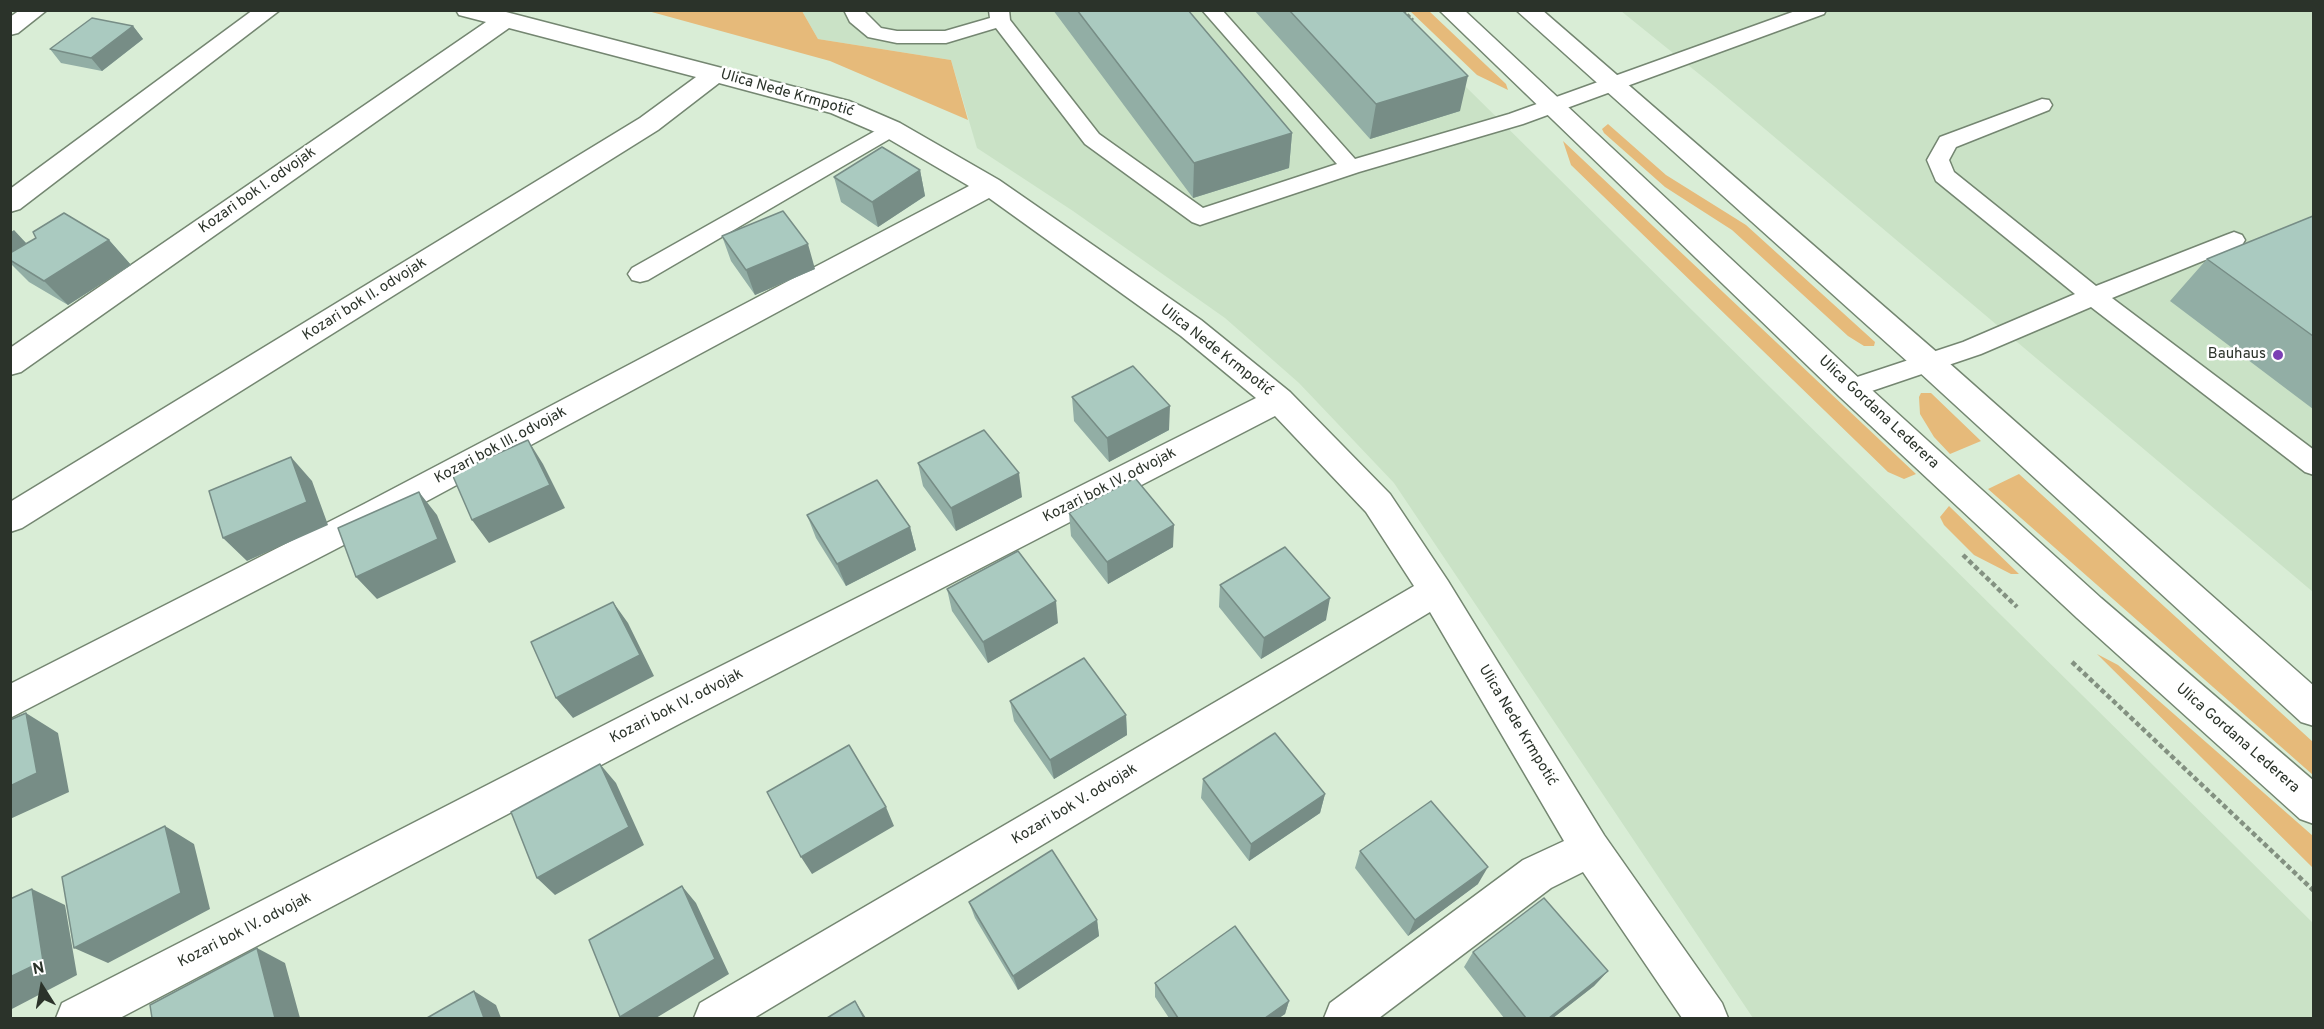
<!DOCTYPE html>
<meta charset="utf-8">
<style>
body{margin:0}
#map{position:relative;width:2324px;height:1029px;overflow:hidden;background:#d9edd6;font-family:Overpass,sans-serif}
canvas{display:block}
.frame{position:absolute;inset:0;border:12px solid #2b332a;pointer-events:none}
.north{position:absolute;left:12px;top:957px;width:60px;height:60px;-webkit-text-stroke:4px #fff;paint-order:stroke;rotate:349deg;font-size:16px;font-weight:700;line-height:24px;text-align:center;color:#2b332a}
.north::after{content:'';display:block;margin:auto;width:21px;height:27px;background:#2b332a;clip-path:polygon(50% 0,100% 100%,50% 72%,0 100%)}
</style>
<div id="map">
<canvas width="2324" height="1029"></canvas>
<div class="frame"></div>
<div class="north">N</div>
</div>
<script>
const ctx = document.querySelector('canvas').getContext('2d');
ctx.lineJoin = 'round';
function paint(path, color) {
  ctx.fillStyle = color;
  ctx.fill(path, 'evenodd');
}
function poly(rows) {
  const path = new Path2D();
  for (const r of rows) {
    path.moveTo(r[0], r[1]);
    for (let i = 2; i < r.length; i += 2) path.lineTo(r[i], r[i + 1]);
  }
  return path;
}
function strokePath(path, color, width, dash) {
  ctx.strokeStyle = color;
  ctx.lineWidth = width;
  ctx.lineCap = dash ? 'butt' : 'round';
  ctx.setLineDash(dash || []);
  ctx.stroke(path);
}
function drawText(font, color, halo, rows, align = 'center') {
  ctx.font = font + ' Overpass,sans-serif';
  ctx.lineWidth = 5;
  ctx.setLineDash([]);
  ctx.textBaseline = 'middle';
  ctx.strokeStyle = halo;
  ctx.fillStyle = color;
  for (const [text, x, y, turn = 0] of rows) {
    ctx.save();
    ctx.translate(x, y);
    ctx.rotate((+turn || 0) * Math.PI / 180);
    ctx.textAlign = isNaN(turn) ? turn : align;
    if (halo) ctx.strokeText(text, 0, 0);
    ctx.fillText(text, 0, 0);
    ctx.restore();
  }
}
paint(poly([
 [802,11,1389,11,2313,923,2313,1018,1753,1018,1394,483,1299,383,1225,318,1073,211,977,148,951,60,818,39],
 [1621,11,2313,11,2313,592,1714,86]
]), '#cae2c6');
paint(poly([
 [648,11,802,11,818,39,951,60,968,120,830,61],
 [1410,11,1429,11,1506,84,1508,90,1477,75],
 [1608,124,1666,175,1746,225,1875,342,1874,346,1864,346,1848,336,1732,230,1665,187,1604,133,1602,129],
 [1563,141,1671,243,1916,474,1904,479,1888,472,1571,165],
 [1921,393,1931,393,1981,441,1950,454,1934,437,1920,414,1919,397],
 [2019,474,2313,742,2313,775,1988,489],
 [1949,506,2019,574,2011,574,1974,555,1944,525,1940,517],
 [2097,654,2118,665,2313,836,2313,868]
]), '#e6ba7a');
const service = poly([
 [844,10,863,10,881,28,897,31,945,31,990,18,989,10,1009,10,1010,20,1099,134,1203,208,1337,164,1202,10,1222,10,1355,159,1509,114,1798,10,1826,10,1824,14,1523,124,1359,172,1200,225,1192,222,1085,144,996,28,946,43,897,43,868,37,850,22,844,10],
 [2042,99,2049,100,2052,105,2049,110,1956,147,1949,160,1954,172,2096,286,2226,235,2234,232,2242,235,2245,240,2242,245,2112,298,2314,450,2314,475,2305,472,2091,307,1981,354,1851,398,1842,396,1838,389,1842,382,1963,342,2075,294,1936,181,1927,160,1940,137,2042,99],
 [891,122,898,124,902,129,898,134,648,280,640,282,632,280,628,274,632,268,891,122]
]);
const minor = poly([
 [20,10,47,10,18,33,10,35,10,17,20,10],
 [253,10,280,10,20,209,10,212,10,189,253,10],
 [456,10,506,12,849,101,900,123,999,180,1201,320,1290,392,1390,494,1448,581,1604,835,1722,1003,1728,1018,1682,1018,1583,872,1551,888,1379,1018,1324,1018,1330,1003,1523,860,1564,841,1430,612,754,1018,694,1018,700,1003,1414,586,1366,512,1275,416,681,723,120,1018,56,1018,62,1003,655,699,1256,398,1181,336,989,198,388,522,10,718,10,684,364,504,969,186,882,135,831,113,719,83,658,130,22,528,10,532,10,502,640,118,696,77,509,28,21,372,10,375,10,348,486,22,459,15,456,10]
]);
const tertiary = poly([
 [1439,10,1464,10,1862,381,2101,598,2314,781,2314,824,2300,819,2077,618,1840,397,1439,10],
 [1516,10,1542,10,1940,355,2314,686,2314,726,2301,722,1918,371,1516,10]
]);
strokePath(service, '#748671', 3);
strokePath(minor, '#748671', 3);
strokePath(tertiary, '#748671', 3);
strokePath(poly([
 [1403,10,1413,20]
]), '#839181', 3, [4, 2]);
strokePath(poly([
 [1963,555,2017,607],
 [2072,662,2314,891]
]), '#839181', 4.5, [5, 3]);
paint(service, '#fff');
paint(minor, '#fff');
paint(tertiary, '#fff');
paint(poly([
 [1053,10,1188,10,1292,133,1289,168,1193,198],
 [1254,10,1402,10,1460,111,1370,139],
 [133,26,143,39,102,71,61,63,50,49],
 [920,170,925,196,878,227,841,202,834,177],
 [2313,216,2313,409,2170,301,2207,259],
 [10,229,26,243,23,246,109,240,131,265,68,305,29,282,10,263],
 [722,236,815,269,755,295,731,261],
 [1072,397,1169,430,1109,462,1074,421],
 [918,463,1022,497,956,531,923,486],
 [1069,513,1173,547,1108,584,1071,536],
 [807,515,910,527,916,550,846,586,816,538],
 [1220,585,1326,620,1261,659,1219,607],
 [947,589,1058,623,988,663,952,611],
 [1010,701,1126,715,1127,735,1054,779,1014,721],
 [1203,779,1325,794,1320,813,1249,861,1201,798],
 [1360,851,1478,884,1408,936,1355,868],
 [969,902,1097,920,1099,936,1018,990,975,918],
 [1473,952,1608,971,1594,986,1553,1018,1504,1018,1464,967],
 [1155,983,1289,1001,1285,1014,1279,1018,1169,1018,1155,997]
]), '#92aea5');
paint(poly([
 [133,26,143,39,102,71,91,58],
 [1468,76,1460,111,1370,139,1376,104],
 [1292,133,1289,168,1193,198,1194,163],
 [920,170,925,196,878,227,872,202],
 [14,230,26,243,10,256,10,233],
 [109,240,131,265,68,305,44,281],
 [808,244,815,269,755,295,746,270],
 [1170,406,1169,430,1109,462,1107,438],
 [528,440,543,464,565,508,489,543,472,520],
 [291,457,312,481,328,525,247,561,223,538],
 [1019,473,1022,497,956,531,951,508],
 [419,492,437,515,456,562,377,599,356,577],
 [1174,525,1173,547,1108,584,1107,562],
 [910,527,916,550,846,586,837,564],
 [1330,598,1326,620,1261,659,1264,638],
 [1056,601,1058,623,988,663,983,642],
 [613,602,628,623,654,676,573,718,556,698],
 [26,713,58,733,69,792,10,819,10,786],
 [1126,715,1127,735,1054,779,1050,760],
 [600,764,616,783,644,845,555,895,537,878],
 [1325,794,1320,813,1249,861,1251,844],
 [886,807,894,826,812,874,801,857],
 [165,826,194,844,210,909,108,963,74,948],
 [1488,867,1478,884,1408,936,1415,920],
 [682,886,696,903,729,974,656,1018,622,1018,620,1017],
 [32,889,65,905,77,975,10,1010,10,977],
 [1097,920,1099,936,1018,990,1013,976],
 [257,948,285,963,300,1018,275,1018],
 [1608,971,1594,986,1553,1018,1549,1018],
 [474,991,496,1005,501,1018,484,1018],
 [855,1001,864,1015,866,1018,864,1018],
 [1289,1001,1285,1014,1279,1018,1265,1018]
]), '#778d86');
const building = poly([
 [1077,10,1188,10,1292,133,1194,163,1077,10],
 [1289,10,1402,10,1468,76,1376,104,1289,10],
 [92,18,133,26,91,58,50,49,92,18],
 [882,147,920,170,872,202,834,177,882,147],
 [783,211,808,244,746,270,722,236,783,211],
 [64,213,109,240,44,281,10,260,10,253,36,238,33,232,64,213],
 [2313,216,2313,336,2207,259,2313,216],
 [1133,366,1170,406,1107,438,1072,397,1133,366],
 [984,430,1019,473,951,508,918,463,984,430],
 [528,440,550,485,472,520,452,474,528,440],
 [291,457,307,502,223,538,209,491,291,457],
 [1135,478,1174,525,1107,562,1069,513,1135,478],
 [877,480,910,527,837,564,807,515,877,480],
 [419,492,438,539,356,577,338,528,419,492],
 [1285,547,1330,598,1264,638,1220,585,1285,547],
 [1018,551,1056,601,983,642,947,589,1018,551],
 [613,602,640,655,556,698,531,642,613,602],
 [1084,658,1126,715,1050,760,1010,701,1084,658],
 [26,713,37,773,10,786,10,720,26,713],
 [1275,733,1325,794,1251,844,1203,779,1275,733],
 [849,745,886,807,801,857,767,792,849,745],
 [600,764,629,827,537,878,511,812,600,764],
 [1431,801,1488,867,1415,920,1360,851,1431,801],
 [165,826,181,893,74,948,62,877,165,826],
 [1052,850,1097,920,1013,976,969,902,1052,850],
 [682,886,715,959,620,1017,589,940,682,886],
 [32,889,43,961,10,977,10,899,32,889],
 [1544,898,1608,971,1549,1018,1526,1018,1473,952,1544,898],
 [1235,926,1289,1001,1265,1018,1178,1018,1155,983,1235,926],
 [257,948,275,1018,152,1018,150,1005,257,948],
 [474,991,484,1018,427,1018,474,991],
 [855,1001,864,1018,827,1018,855,1001]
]);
paint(building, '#aacac0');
strokePath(building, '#778d86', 1.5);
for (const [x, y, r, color] of [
 [2278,355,6,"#7b3fb4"]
]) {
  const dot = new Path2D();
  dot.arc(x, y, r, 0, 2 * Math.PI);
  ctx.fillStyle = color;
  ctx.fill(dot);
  strokePath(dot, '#fff', 2);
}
drawText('15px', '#2b332a', '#fff', [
 ["Ulica Nede Krmpotić",787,94,16],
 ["Kozari bok I. odvojak",258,191,-35],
 ["Kozari bok II. odvojak",365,300,-32],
 ["Ulica Nede Krmpotić",1216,351,38],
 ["Ulica Gordana Lederera",1878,413,43],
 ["Kozari bok III. odvojak",501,446,-28],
 ["Kozari bok IV. odvojak",1110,486,-27],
 ["Kozari bok IV. odvojak",677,707,-27],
 ["Ulica Nede Krmpotić",1517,726,59],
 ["Ulica Gordana Lederera",2237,739,41],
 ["Kozari bok V. odvojak",1075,805,-31],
 ["Kozari bok IV. odvojak",245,931,-27]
]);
drawText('15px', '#2b332a', '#fff', [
 ["Bauhaus",2266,355]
], 'right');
</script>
